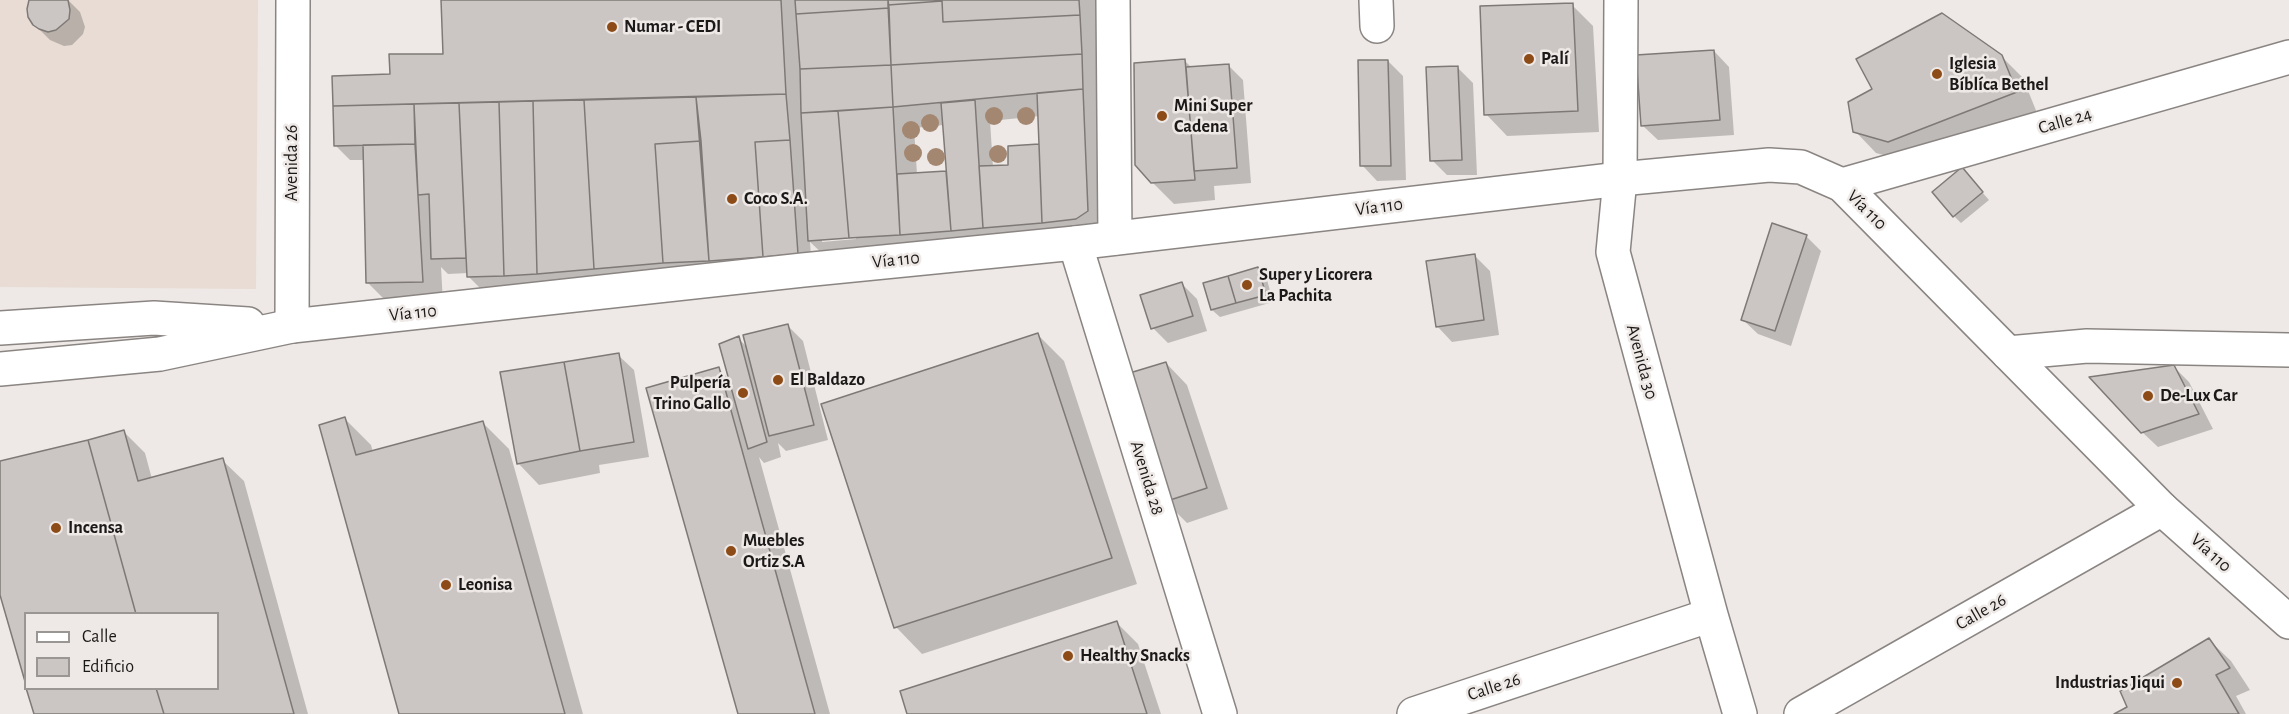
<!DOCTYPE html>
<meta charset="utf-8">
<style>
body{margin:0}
#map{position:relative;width:2289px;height:714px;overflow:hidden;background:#eee9e6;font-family:"Alegreya Sans",sans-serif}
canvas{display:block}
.legend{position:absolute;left:24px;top:612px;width:195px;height:78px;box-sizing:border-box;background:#eee9e6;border:2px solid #9a9694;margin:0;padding:8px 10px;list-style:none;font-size:18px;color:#1b1918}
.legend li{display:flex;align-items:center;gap:12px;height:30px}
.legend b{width:30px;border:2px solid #9a9694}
</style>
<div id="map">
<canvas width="2289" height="714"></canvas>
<ul class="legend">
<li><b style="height:8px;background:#fff"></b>Calle</li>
<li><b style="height:16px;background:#cbc6c3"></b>Edificio</li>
</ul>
</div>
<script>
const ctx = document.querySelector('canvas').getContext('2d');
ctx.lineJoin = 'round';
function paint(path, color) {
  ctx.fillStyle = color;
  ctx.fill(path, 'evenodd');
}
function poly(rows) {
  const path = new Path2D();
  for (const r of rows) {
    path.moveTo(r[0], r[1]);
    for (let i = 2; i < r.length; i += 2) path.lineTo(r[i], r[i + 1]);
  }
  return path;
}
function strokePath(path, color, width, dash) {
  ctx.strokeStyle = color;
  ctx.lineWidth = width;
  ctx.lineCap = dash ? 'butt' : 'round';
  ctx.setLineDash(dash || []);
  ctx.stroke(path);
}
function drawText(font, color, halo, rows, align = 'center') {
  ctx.font = font + ' "Alegreya Sans",sans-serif';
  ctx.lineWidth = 5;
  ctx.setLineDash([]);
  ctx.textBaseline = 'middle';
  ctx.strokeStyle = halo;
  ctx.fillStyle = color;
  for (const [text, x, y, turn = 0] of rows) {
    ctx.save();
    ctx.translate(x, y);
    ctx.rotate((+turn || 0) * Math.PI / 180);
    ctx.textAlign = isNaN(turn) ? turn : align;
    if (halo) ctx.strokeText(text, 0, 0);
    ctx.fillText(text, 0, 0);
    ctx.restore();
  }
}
paint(poly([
 [0,0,258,0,256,289,0,287]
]), '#e8dcd4');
paint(poly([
 [31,0,68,0,80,12,85,27,83,34,72,45,64,46,50,40,34,24],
 [443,0,1098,0,1103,227,825,256,810,242,812,269,484,292,469,277,468,273,448,274,441,267,443,303,389,304,368,283,365,160,350,160,335,145,334,78,392,75,445,55],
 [1040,116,1041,145,1010,167,993,167,990,121],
 [944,125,948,172,917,174,914,128],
 [856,236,856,239,822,242,822,239],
 [1572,5,1593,26,1599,132,1507,136,1486,114],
 [1714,51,1729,67,1734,135,1658,140,1642,125],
 [2001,56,2023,78,2037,113,1910,162,1876,153,1855,131],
 [1185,61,1192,68,1228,65,1243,80,1251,183,1214,186,1215,200,1174,204,1152,182],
 [1388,61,1403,76,1406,180,1377,181,1362,165],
 [1458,68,1473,83,1477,175,1447,175,1432,160],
 [1969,177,1989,200,1961,223,1954,216],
 [1806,236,1821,251,1791,346,1758,334,1742,319],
 [1475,256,1490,271,1499,335,1452,342,1437,326],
 [1258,269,1266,276,1273,302,1220,317,1212,310],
 [1182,284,1197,299,1207,331,1168,343,1153,328],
 [787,325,803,341,828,440,786,451,778,443,781,457,764,463,759,457,830,714,740,714,719,369,731,381,738,338,747,347],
 [1038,335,1064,361,1137,584,922,654,896,627,823,405],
 [618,355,634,370,649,457,599,465,600,473,539,485,518,463],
 [1166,363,1187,385,1228,509,1187,523,1165,501],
 [2173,366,2189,382,2213,429,2158,447,2142,432],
 [345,419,371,445,373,452,483,423,509,449,583,714,400,714],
 [123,431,145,453,152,479,222,460,244,481,308,714,35,714,218,688,218,614,0,590,0,463],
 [1116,622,1138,644,1161,714,909,714],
 [2209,640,2231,661,2250,690,2236,696,2246,714,2117,714,2129,707]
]), '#0003');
const building = poly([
 [68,0,70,10,69,19,56,30,48,32,39,29,33,25,28,17,27,9,29,0,68,0],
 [441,0,781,0,786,94,333,106,332,76,390,74,389,54,443,54,441,0],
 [795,0,888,0,889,8,796,14,795,0],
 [888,0,942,0,942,1,888,5,888,0],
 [942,0,1079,0,1080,15,943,22,942,0],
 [942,1,943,22,1080,15,1082,54,891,65,888,5,942,1],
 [1573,3,1578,111,1484,115,1480,6,1573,3],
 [889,8,891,65,800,69,796,14,889,8],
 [1942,13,2002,55,2017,92,1888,142,1853,132,1848,102,1872,89,1856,59,1942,13],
 [1714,50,1720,120,1641,126,1636,55,1714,50],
 [1082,54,1083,89,893,107,891,65,1082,54],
 [1185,59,1195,180,1151,183,1135,165,1134,63,1185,59],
 [1358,60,1388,60,1391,166,1360,166,1358,60],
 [1229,64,1237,168,1194,171,1186,67,1229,64],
 [891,65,893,107,801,113,800,69,891,65],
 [1458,66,1462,160,1430,161,1426,67,1458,66],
 [1083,89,1088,211,1076,219,1042,223,1037,93,1083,89],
 [786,94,790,140,755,142,763,257,709,261,696,97,786,94],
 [696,97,701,141,655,144,663,263,594,269,584,100,696,97],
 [584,100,594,269,537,274,533,101,584,100],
 [975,100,983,228,951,231,941,103,975,100],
 [533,101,537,274,504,276,499,102,533,101],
 [499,102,504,276,467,277,459,103,499,102],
 [459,103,466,258,431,259,429,194,418,195,414,104,459,103],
 [414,104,415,144,334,146,333,106,414,104],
 [893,107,900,235,849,238,838,111,893,107],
 [838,111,849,238,808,241,801,113,838,111],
 [790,140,798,254,763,257,755,142,790,140],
 [701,141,709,261,663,263,655,144,701,141],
 [415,144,423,282,366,283,363,145,415,144],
 [1039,144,1042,223,983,228,979,166,1008,165,1008,146,1039,144],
 [1962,167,1983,192,1953,217,1932,192,1962,167],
 [946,171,951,231,900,235,897,174,946,171],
 [1772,223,1807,235,1775,331,1741,320,1772,223],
 [1475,254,1484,320,1436,327,1426,261,1475,254],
 [1258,267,1266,295,1236,303,1228,276,1258,267],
 [1228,276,1236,303,1211,310,1203,283,1228,276],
 [1182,282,1193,316,1151,329,1140,295,1182,282],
 [788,324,814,425,769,436,743,335,788,324],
 [1038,333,1112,558,894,628,821,404,1038,333],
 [739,336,767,442,748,449,719,344,739,336],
 [619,353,634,442,580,451,564,362,619,353],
 [564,362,580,451,517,464,500,372,564,362],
 [1166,362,1207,488,1164,502,1123,375,1166,362],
 [2174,365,2199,414,2141,433,2089,377,2174,365],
 [719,367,815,714,738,714,646,388,719,367],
 [345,417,356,455,483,421,565,714,399,714,319,425,345,417],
 [124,430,138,481,223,458,294,714,164,714,156,688,218,688,218,614,136,614,88,440,124,430],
 [88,440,136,614,26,614,26,685,0,595,0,461,88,440],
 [1117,621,1147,714,907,714,900,691,1117,621],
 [2209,638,2230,668,2216,675,2239,714,2114,714,2127,707,2120,691,2209,638],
 [26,688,156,688,164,714,34,714,26,688]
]);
paint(building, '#cbc6c3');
strokePath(building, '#7e7976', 1.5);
const minor = poly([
 [1113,0,1115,238],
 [1376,0,1377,26],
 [1621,0,1620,179,1613,252,1711,615,1740,714],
 [1842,185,2289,57],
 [1075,243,1220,714],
 [292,326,293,0],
 [2008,353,2087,346,2289,350],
 [1414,714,1711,615],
 [1801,714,2162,509]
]);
const major = poly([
 [0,328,154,318,248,324],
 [0,369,160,354,292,326,803,270,1075,243,1620,179,1769,165,1801,167,1842,185,2162,509,2289,622]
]);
strokePath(minor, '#8a8582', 36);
strokePath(major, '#8a8582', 36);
strokePath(minor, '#fff', 33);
strokePath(major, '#fff', 33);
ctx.fillStyle = '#a38771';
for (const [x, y] of [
 [994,116],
 [1026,116],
 [930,123],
 [911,130],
 [913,153],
 [998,154],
 [936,157]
]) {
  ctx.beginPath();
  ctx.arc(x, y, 9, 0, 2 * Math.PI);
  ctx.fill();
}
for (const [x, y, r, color] of [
 [612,27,6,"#8d4c17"],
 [1529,59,6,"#8d4c17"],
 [1937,74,6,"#8d4c17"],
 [1162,116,6,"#8d4c17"],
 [732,199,6,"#8d4c17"],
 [1247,285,6,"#8d4c17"],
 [778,380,6,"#8d4c17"],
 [743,393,6,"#8d4c17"],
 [2148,396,6,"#8d4c17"],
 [56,528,6,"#8d4c17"],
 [731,551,6,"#8d4c17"],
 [446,585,6,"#8d4c17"],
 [1068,656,6,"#8d4c17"],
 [2177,683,6,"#8d4c17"]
]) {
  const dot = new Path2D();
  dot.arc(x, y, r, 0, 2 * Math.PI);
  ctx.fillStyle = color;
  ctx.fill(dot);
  strokePath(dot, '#eee9e6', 2);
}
drawText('bold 18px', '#1b1918', '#eee9e6', [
 ["Numar - CEDI",624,27],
 ["Palí",1541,59],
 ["Iglesia",1949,64],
 ["Bíblíca Bethel",1949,85],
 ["Mini Super",1174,106],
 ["Cadena",1174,127],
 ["Coco S.A.",744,199],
 ["Super y Licorera",1259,275],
 ["La Pachita",1259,296],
 ["El Baldazo",790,380],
 ["Pulpería",731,383,"right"],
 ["Trino Gallo",731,404,"right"],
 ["De-Lux Car",2160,396],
 ["Incensa",68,528],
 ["Muebles",743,541],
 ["Ortiz S.A",743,562],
 ["Leonisa",458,585],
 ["Healthy Snacks",1080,656],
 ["Industrias Jiqui",2165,683,"right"]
], 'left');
drawText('18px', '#1b1918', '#eee9e6', [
 ["Calle 24",2065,121,-16],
 ["Avenida 26",292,163,-90],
 ["Vía 110",1379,207,-7],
 ["Vía 110",1867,210,45],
 ["Vía 110",896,260,-6],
 ["Vía 110",413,313,-6],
 ["Avenida 30",1642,362,75],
 ["Avenida 28",1147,478,73],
 ["Vía 110",2211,553,42],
 ["Calle 26",1981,612,-30],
 ["Calle 26",1494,687,-18]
]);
</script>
